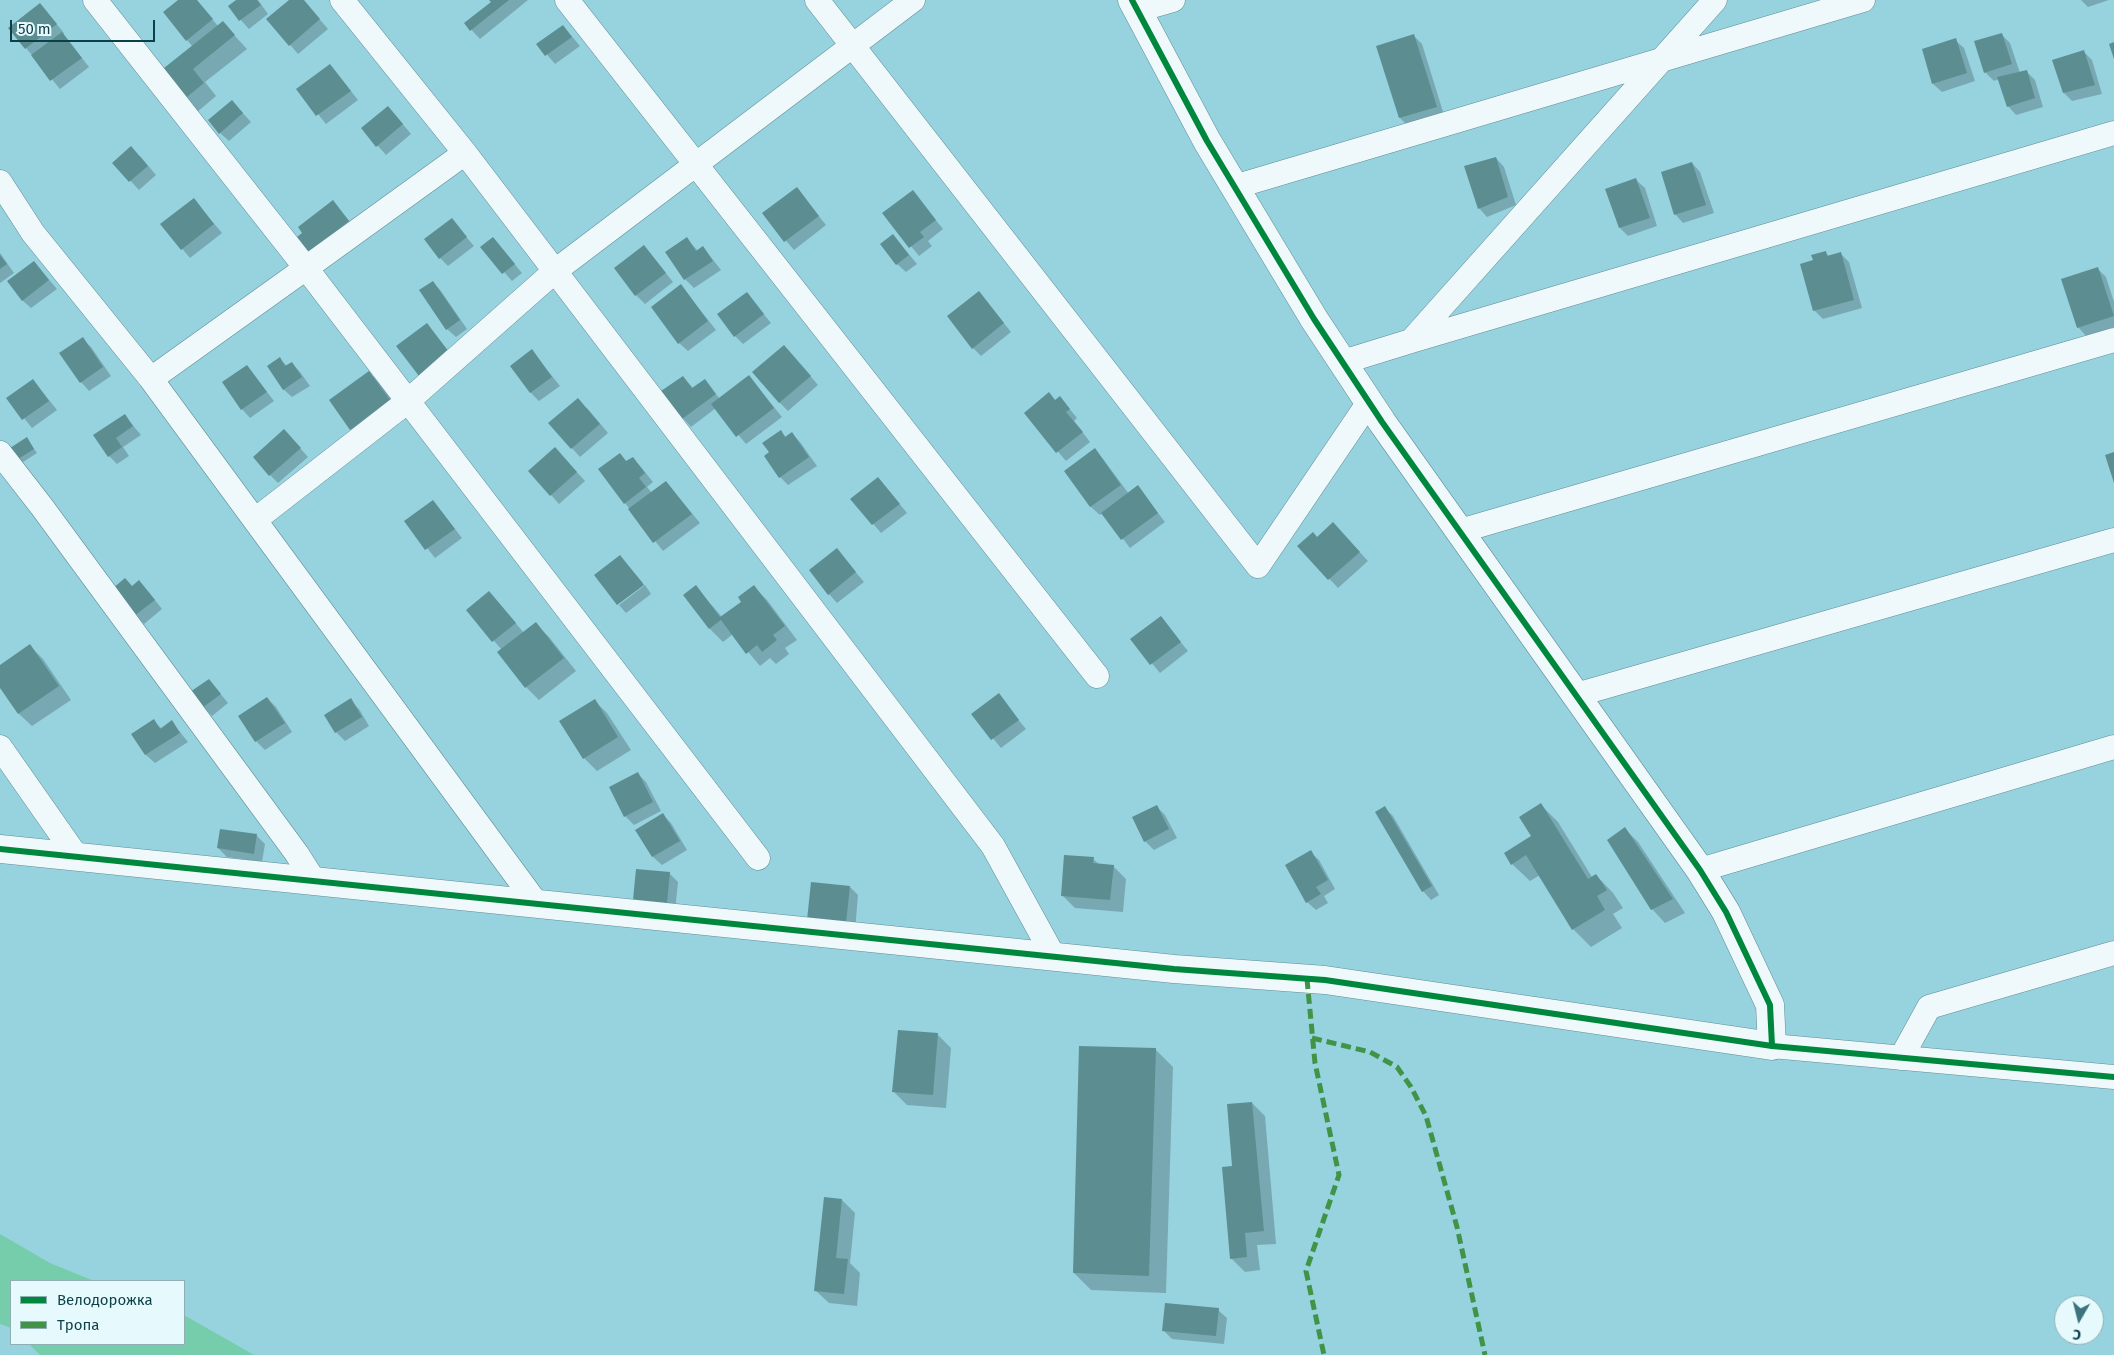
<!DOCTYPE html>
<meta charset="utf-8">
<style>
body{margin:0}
#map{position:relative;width:2114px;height:1355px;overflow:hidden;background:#96d3df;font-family:"Fira Sans",sans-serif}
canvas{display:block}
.legend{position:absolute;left:10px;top:1280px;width:175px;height:65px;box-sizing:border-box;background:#e6fafe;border:1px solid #8fafb5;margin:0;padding:6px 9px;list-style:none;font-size:15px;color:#0c3f48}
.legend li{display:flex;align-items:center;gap:10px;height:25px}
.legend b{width:25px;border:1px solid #8fafb5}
.north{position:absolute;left:2054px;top:1295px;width:50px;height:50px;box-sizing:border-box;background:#e6fafe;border:1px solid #8fafb5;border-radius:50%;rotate:188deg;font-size:14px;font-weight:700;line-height:20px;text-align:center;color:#0c3f48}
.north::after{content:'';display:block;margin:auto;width:18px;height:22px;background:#3c737d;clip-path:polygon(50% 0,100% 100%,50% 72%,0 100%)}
.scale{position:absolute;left:10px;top:20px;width:145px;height:22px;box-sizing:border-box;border:2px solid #0c3f48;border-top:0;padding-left:6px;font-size:15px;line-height:18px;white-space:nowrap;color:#0c3f48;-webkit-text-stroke:4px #e6fafe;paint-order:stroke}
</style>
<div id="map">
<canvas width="2114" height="1355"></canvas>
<ul class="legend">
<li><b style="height:6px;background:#00873e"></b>Велодорожка</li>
<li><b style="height:6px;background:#419447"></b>Тропа</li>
</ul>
<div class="north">С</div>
<div class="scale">50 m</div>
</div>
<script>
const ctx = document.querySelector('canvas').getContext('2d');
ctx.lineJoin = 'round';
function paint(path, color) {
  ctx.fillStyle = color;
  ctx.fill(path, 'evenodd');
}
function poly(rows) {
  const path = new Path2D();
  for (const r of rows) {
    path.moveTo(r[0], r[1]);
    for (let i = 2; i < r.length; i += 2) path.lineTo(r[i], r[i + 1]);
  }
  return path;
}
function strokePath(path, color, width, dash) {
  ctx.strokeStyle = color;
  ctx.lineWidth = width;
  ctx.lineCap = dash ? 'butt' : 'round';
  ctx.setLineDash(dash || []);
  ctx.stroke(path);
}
paint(poly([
 [0,1234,50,1263,94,1281,11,1281,11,1328,0,1324],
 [184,1315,254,1355,40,1355,29,1344,184,1344]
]), '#76cdab');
paint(poly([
 [180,0,196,0,218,26,223,23,247,49,205,82,216,96,196,113,183,100,193,47,187,40],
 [238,0,258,0,268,14,249,29,229,7],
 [291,0,303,0,328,29,298,54,268,19],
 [490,0,528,0,480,39,466,24,492,2],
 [2081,0,2109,0,2088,7],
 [40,4,64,33,63,34,89,67,60,89,26,48],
 [563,26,580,46,555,64,538,44],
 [2002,35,2010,43,2020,73,2026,71,2035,80,2043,107,2016,115,2008,106,1999,79,1994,81,1985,72],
 [1414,36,1422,44,1444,115,1408,126,1400,118,1377,47],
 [1955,40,1964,48,1975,81,1942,92,1933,84],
 [2084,52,2092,60,2102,94,2072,101,2064,93],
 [330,65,358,100,326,124,298,89],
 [240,110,251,122,229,141,220,133],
 [396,116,411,134,386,155,362,128],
 [140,156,156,175,139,190,114,163],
 [1496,158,1504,167,1516,205,1487,217,1479,208],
 [1692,163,1700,172,1714,213,1683,223,1675,214],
 [1636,180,1645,188,1657,226,1628,236,1620,228],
 [796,188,826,225,794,250,763,214],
 [913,192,943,229,928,241,932,246,919,256,884,213],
 [194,200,222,233,190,258,162,225],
 [333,202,357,230,305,255,303,233],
 [451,219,474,246,448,266,440,258],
 [893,235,917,264,906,272,897,264],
 [493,238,522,273,512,281,482,247],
 [687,239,698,251,703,247,721,270,694,288,685,279],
 [644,246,673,282,645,304,636,295],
 [0,253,14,273,0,283],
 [1826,253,1829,256,1840,253,1849,262,1862,308,1823,319,1814,310,1814,261],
 [34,262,57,289,31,308,22,300],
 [2098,269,2106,277,2114,302,2114,327,2086,336,2078,327],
 [433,282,441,291,467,329,456,337,447,329],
 [681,286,716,330,688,351,679,343],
 [746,293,771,323,743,344,735,336],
 [987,302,1011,332,981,356,973,348],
 [82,339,91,347,111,376,89,391,81,382],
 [532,351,560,386,539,401,530,392],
 [793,356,818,385,788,411,779,402],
 [280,359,287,366,292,363,300,372,310,386,292,397,283,389],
 [247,366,274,401,250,418,242,409],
 [369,372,382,386,403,414,364,442,351,429],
 [749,376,782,417,746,444,716,408,691,427,683,418,683,377,693,388,704,380,720,399],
 [33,380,57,410,32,428,8,398],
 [1049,394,1056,401,1068,407,1077,418,1074,421,1090,442,1066,461,1025,413],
 [587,408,608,433,580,457,550,424],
 [125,416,141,435,123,447,129,456,117,464,109,456],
 [781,432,786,437,792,434,800,442,817,466,788,485,780,477,771,453],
 [27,439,37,453,20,464,16,461],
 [293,440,308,457,278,483,270,475],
 [1095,450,1103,459,1129,494,1138,487,1165,522,1130,548,1103,513,1100,515,1091,507,1065,471],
 [620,455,627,462,632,458,641,467,653,482,647,487,652,493,666,482,700,523,663,551,625,503],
 [563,457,585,481,559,504,530,471],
 [878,478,907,513,881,533,852,499],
 [433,501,462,538,435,558,406,521],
 [1342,533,1368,561,1338,588,1299,546,1317,538],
 [837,550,864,582,837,603,829,594],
 [620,556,643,583,617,604],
 [645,585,651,594,626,613,619,605],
 [133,587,147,590,162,609,144,624,135,615],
 [696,587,722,617,743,602,754,587,767,600,797,640,785,648,789,654,776,664,770,658,760,666,733,634,723,642,710,629,684,595],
 [497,601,524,633,536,624,549,637,576,671,539,700,526,687,502,650,467,610],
 [1160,617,1188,651,1160,673,1132,639],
 [30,646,43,659,71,700,32,726,18,713,0,686,0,666],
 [209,680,228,703,212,716,203,707],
 [998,695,1026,729,1001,748,973,714],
 [267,698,276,707,292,732,265,750,256,741,240,716],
 [350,700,359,709,369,726,345,741,336,732,326,715],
 [594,700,607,713,631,750,597,771,584,758,561,721],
 [154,721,162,729,172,722,188,742,155,763,146,755,133,734],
 [638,774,646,782,661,811,634,825,625,816],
 [1541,805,1558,822,1592,877,1596,875,1613,893,1623,908,1613,914,1622,928,1591,947,1573,929,1540,875,1530,881,1512,864,1533,836],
 [1157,807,1165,815,1177,838,1154,850,1145,841,1134,818],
 [1384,807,1393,816,1439,895,1431,900,1423,891],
 [663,815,671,823,687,850,662,865,653,857,637,830],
 [1625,829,1638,842,1685,913,1665,923,1652,909],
 [256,835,265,844,262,862,227,857,218,848],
 [1310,852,1319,860,1335,889,1324,896,1328,903,1316,910,1307,902],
 [1093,859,1100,865,1113,866,1126,879,1123,912,1075,908,1062,895],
 [669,873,678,882,675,911,634,900],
 [850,887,858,895,855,931,817,928],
 [938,1035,951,1048,946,1108,907,1105,894,1092],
 [1155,1049,1173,1067,1166,1293,1091,1290,1074,1273],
 [1252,1103,1265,1116,1276,1244,1257,1245,1260,1270,1245,1272,1231,1258,1234,1167],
 [842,1200,855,1213,850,1263,860,1273,857,1306,829,1303,815,1290],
 [1218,1310,1227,1318,1224,1344,1172,1339,1164,1331]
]), '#0003');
paint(poly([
 [178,0,197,0,213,19,186,41,163,12],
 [236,0,257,0,261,5,239,21,228,6],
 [289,0,304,0,320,19,289,46,266,19],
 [489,0,509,0,470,31,464,23,491,2],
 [40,3,57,24,25,49,8,28],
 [223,21,235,35,193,69,204,83,182,101,159,72],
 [563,25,572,37,545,56,536,44],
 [62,32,82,58,50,81,31,55],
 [2002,33,2012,64,1984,73,1974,41],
 [1414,34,1437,107,1399,118,1376,46],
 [1956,38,1967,73,1932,84,1922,49],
 [2114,42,2114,59,2109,44],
 [2084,50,2095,85,2063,93,2052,60],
 [330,64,351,91,316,116,296,89],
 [2027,70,2035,98,2007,107,1997,77],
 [232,100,243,113,219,134,208,120],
 [388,106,403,124,376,147,361,128],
 [131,146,148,166,129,182,112,163],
 [1496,157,1508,197,1478,209,1464,166],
 [1692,162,1706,205,1674,215,1661,172],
 [1636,178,1650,218,1619,228,1605,189],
 [797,187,819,216,784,242,762,213],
 [913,190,936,220,920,232,924,237,909,248,882,213],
 [194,198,214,224,181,250,160,224],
 [333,200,349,221,304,256,292,241,302,233,298,227],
 [452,218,467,237,439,259,424,239],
 [893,234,909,255,896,265,880,244],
 [493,237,515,264,502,274,480,247],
 [687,237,696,251,703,246,713,261,684,280,665,252],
 [644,245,666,273,635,296,614,268],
 [1826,251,1827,256,1841,252,1854,300,1813,311,1800,264,1813,260,1811,255],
 [0,255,7,264,0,269],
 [34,261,49,280,22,301,7,281],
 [2098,267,2114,316,2077,328,2061,279],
 [433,281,460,320,446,330,419,290],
 [681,284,708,321,678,344,651,307],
 [979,291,1004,323,972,349,947,316],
 [747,292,764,314,734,337,717,314],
 [427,323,449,352,419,376,396,346],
 [83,337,103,367,80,383,59,353],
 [784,345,811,376,779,403,752,372],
 [532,349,552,377,530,393,510,366],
 [280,357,285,366,292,362,302,377,283,390,267,366],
 [247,365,267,392,241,410,222,382],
 [369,371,390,400,350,430,329,400],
 [749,375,774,408,736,437,711,404],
 [683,376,692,388,705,379,716,394,682,419,661,391],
 [33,379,49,401,22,420,6,398],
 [1049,392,1055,400,1060,396,1070,409,1066,412,1083,432,1056,453,1024,413],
 [578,398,600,424,571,449,548,423],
 [125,414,133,426,116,438,122,447,108,457,93,435],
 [284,429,301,448,269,476,253,457],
 [781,430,785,437,792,432,809,457,779,478,764,456,769,452,762,443],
 [27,437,34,449,15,461,7,450],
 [555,447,577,472,550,496,528,471],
 [1095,448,1121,485,1090,507,1064,471],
 [2114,452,2114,483,2105,455],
 [620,453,626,461,633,457,645,473,639,478,646,487,624,504,598,469],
 [878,477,900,504,872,525,850,499],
 [666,481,692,514,653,543,628,509],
 [1138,485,1158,513,1121,540,1101,513],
 [433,500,455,529,425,550,404,521],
 [1333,522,1360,552,1328,580,1297,546,1313,532,1317,537],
 [837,548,856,572,828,595,809,570],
 [620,555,644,585,617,605,594,575],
 [125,578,132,586,139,580,155,600,134,616,112,589],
 [696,585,720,617,741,602,738,597,754,585,785,626,773,635,777,640,762,652,757,645,746,654,721,620,709,629,683,595],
 [489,591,516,623,492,642,466,610],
 [1161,616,1181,642,1150,665,1130,639],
 [536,622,564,658,525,688,497,652],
 [30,644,59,686,18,714,0,688,0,665],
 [209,679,221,694,202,708,190,692],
 [999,693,1019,720,991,740,971,714],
 [267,697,285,723,255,742,238,716],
 [351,698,362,717,335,733,324,715],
 [595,699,618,737,583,759,559,721],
 [154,719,160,729,172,720,180,733,145,755,131,734],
 [638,772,653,802,624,817,609,787],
 [1541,803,1588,879,1596,874,1607,890,1597,896,1605,910,1572,930,1526,855,1511,865,1504,853,1531,836,1519,817],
 [1157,805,1169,829,1144,842,1132,817],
 [1385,806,1432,886,1422,892,1375,812],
 [663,813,680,841,652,857,635,830],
 [1625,827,1673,899,1651,910,1607,840],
 [220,829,257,834,254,854,217,848],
 [1311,850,1328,880,1316,887,1321,894,1306,903,1285,865],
 [1064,855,1094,857,1093,863,1114,865,1110,900,1061,896],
 [636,869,670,872,667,903,633,900],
 [811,882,850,886,846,923,807,920],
 [898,1030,938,1033,933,1095,892,1092],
 [1079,1046,1156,1048,1149,1276,1073,1273],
 [1252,1102,1264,1231,1245,1233,1247,1257,1230,1259,1222,1167,1232,1166,1227,1104],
 [824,1197,842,1199,836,1258,848,1259,844,1294,814,1291],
 [1165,1303,1219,1308,1216,1336,1162,1331]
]), '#5c8d91');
const street = poly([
 [342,0,465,153,993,846,1054,957],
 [567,0,1097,676],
 [817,0,1258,566,1369,402],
 [1138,10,1173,0],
 [465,153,306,268,758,858],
 [0,182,33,233,151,379,306,268,95,0],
 [1234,187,1863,0],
 [1411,341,2114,133],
 [1343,362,1411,341,1715,0],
 [151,379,537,904],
 [0,453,42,507,297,854,314,881],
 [255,520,408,401,555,271,913,0],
 [1460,531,2114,340],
 [1576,695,2114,540],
 [0,747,77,857],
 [1700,870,2114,747],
 [1772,1046,2114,1077],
 [1901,1058,1929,1007,2114,953]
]);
const secondary = poly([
 [0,849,1174,969,1325,980,1772,1046,1770,1005,1726,912,1700,870,1382,422,1314,319,1207,141,1132,0]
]);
strokePath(street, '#5e8d96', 25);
strokePath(secondary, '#5e8d96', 29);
strokePath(street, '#eff8fa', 24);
strokePath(secondary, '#eff8fa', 28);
strokePath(poly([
 [1307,979,1315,1063,1339,1175,1306,1271,1324,1355],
 [1312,1038,1370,1052,1397,1067,1411,1087,1426,1116,1457,1227,1485,1355]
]), '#419447', 5, [10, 5]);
strokePath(poly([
 [1132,0,1207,141,1314,319,1382,422,1700,870,1726,912,1770,1005,1772,1046],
 [0,849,1174,969,1325,980,1772,1046,2114,1077]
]), '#00873e', 6);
</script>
